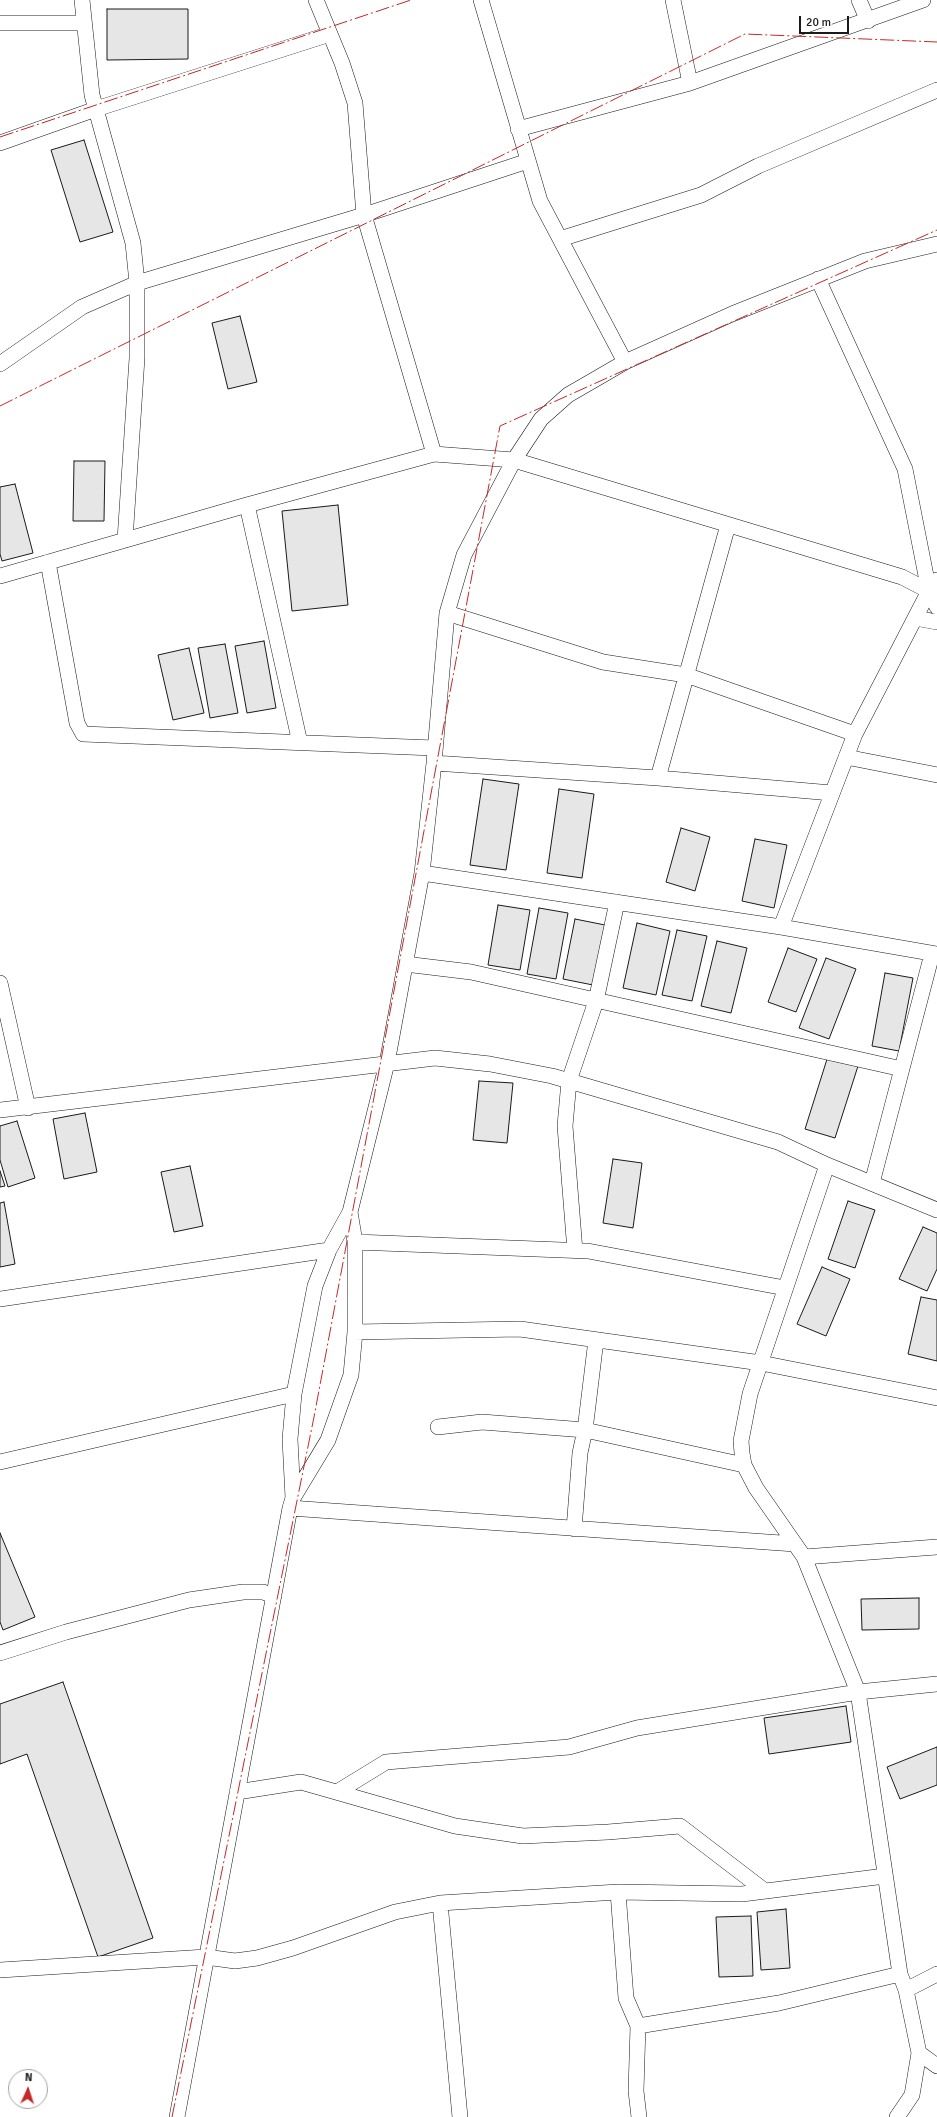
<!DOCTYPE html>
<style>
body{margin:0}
#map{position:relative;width:937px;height:2117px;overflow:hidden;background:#fff;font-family:Signika,sans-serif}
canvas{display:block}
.north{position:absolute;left:8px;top:2069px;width:40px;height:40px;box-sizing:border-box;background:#fff;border:1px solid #a3a3a3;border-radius:50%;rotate:3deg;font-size:11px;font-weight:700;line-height:16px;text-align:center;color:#1a1a1a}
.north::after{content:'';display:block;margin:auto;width:14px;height:18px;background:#c62828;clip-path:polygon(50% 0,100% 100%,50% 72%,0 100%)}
.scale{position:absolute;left:799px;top:16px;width:50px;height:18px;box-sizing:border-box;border:2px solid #1a1a1a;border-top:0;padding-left:5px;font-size:12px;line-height:14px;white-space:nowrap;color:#1a1a1a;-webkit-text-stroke:3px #fff;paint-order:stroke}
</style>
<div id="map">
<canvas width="937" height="2117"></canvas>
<div class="north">N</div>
<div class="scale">20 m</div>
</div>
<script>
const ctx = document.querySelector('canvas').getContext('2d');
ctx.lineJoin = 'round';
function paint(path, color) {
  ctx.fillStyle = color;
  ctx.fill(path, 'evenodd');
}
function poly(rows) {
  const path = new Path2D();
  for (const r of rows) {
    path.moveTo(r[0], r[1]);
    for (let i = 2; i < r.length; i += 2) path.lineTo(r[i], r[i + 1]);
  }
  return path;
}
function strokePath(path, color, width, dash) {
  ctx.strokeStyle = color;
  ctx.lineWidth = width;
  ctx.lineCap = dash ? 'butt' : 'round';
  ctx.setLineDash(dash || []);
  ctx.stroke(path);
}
const building = poly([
 [107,9,188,9,188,59,107,60,107,9],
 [84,140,113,232,80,242,51,150,84,140],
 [240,316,257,382,228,389,212,323,240,316],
 [74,461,105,461,104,521,73,521,74,461],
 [15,484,33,553,2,561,0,554,0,487,15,484],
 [338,505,348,605,292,611,282,511,338,505],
 [264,641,276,708,247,713,235,646,264,641],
 [225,644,238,713,210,718,198,648,225,644],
 [189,648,204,713,173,720,158,655,189,648],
 [483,779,519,784,506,870,470,865,483,779],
 [559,789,594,794,582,878,547,873,559,789],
 [681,828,710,837,695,891,666,882,681,828],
 [755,839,787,845,774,908,742,901,755,839],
 [498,905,530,910,520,970,488,965,498,905],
 [539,908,568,913,556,979,527,974,539,908],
 [575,919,605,925,593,985,563,979,575,919],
 [637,923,670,931,656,995,623,988,637,923],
 [677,930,707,936,692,1001,662,995,677,930],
 [717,941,747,948,731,1013,701,1006,717,941],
 [788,948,817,959,796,1012,768,1002,788,948],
 [826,958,856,969,829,1039,799,1028,826,958],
 [885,973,913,978,899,1051,872,1046,885,973],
 [828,1056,858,1066,835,1138,805,1129,828,1056],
 [479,1081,513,1083,507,1143,473,1140,479,1081],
 [85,1113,97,1172,64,1179,53,1119,85,1113],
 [17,1121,35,1178,8,1187,0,1160,0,1126,17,1121],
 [613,1159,642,1163,633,1228,603,1223,613,1159],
 [190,1166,203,1226,174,1232,161,1172,190,1166],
 [0,1171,5,1186,0,1187,0,1171],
 [848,1201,875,1210,855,1268,828,1259,848,1201],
 [4,1202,15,1264,0,1267,0,1203,4,1202],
 [923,1227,937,1233,937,1269,927,1291,899,1279,923,1227],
 [822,1267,850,1279,826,1336,797,1324,822,1267],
 [921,1297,937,1300,937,1361,908,1354,921,1297],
 [0,1533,35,1617,3,1630,0,1622,0,1533],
 [919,1598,919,1629,862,1630,861,1599,919,1598],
 [63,1682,153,1938,98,1957,27,1754,0,1764,0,1704,63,1682],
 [846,1706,851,1742,769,1754,764,1718,846,1706],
 [937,1747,937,1785,900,1799,887,1767,937,1747],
 [786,1909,790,1968,761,1970,757,1912,786,1909],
 [751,1916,753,1976,719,1977,716,1917,751,1916]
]);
paint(building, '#e6e6e6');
strokePath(building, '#1a1a1a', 1);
const street = poly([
 [82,0,92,95,133,243,137,283,137,358,125,540],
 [316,0,342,63,355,103,364,215,434,454],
 [481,0,540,201,625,362],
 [673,0,690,83],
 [859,0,868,21],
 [0,23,84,23],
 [518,129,690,83,923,0],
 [0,143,96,109,330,34],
 [560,239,701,195,758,166,937,90],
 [818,279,905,469,929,591,937,607],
 [0,364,82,307,137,283,364,215,528,161],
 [247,505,300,743],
 [48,562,77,723,83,734,434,748],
 [0,576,247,505,434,454,514,460,902,577,929,591],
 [447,613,603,662,686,675,855,734],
 [915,618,937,622],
 [846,757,937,775],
 [434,763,658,778,832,793],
 [658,778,728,525],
 [422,873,781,927,937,954],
 [781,927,855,734,929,591,937,580],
 [405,964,471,972,902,1069],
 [0,983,28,1108],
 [0,1110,435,1058,490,1064,552,1076,778,1142,827,1165,937,1210],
 [827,1165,750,1394,741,1441,742,1453,744,1465,756,1488,804,1557,858,1692,900,1974,906,1990,919,2053,912,2095,897,2117],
 [872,1183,932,954],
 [355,1242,588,1251,785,1288],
 [575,1251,565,1126,569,1081,596,1001,617,902],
 [0,1299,329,1250],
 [355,1332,520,1329,761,1363,937,1398],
 [438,1427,482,1422,585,1430,744,1465],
 [0,1462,294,1394],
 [293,1498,290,1439,294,1394,315,1286,329,1250,350,1212,387,1063,422,873,434,763,447,613,464,555,514,460,541,419,568,395,625,362,732,314,865,261,937,244],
 [290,1508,795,1544],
 [574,1529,580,1453,585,1430,596,1340],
 [804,1557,937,1547],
 [0,1653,66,1632,189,1600,243,1592,263,1592,274,1596],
 [237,1792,301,1782,455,1826,523,1836,608,1832,680,1826,765,1891],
 [337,1792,386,1762,569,1747,637,1728,858,1692,937,1684],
 [618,1892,626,1998,638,2026,636,2091,639,2117],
 [440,1903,460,2117],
 [0,1970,206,1957,235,1961,257,1958,293,1948,395,1912,440,1903,618,1892,742,1894,885,1876],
 [906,1990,937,1974],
 [638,2026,779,2003,900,1974],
 [919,2053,937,2066],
 [177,2117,290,1508,293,1498,328,1440,351,1375,355,1332,355,1242,350,1212]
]);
strokePath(street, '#1a1a1a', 16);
strokePath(street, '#fff', 15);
strokePath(poly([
 [0,137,411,0],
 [0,406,745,34,937,42],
 [172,2117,314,1417,500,426,937,230]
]), '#c62828', 1, [14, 3, 2, 3]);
</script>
